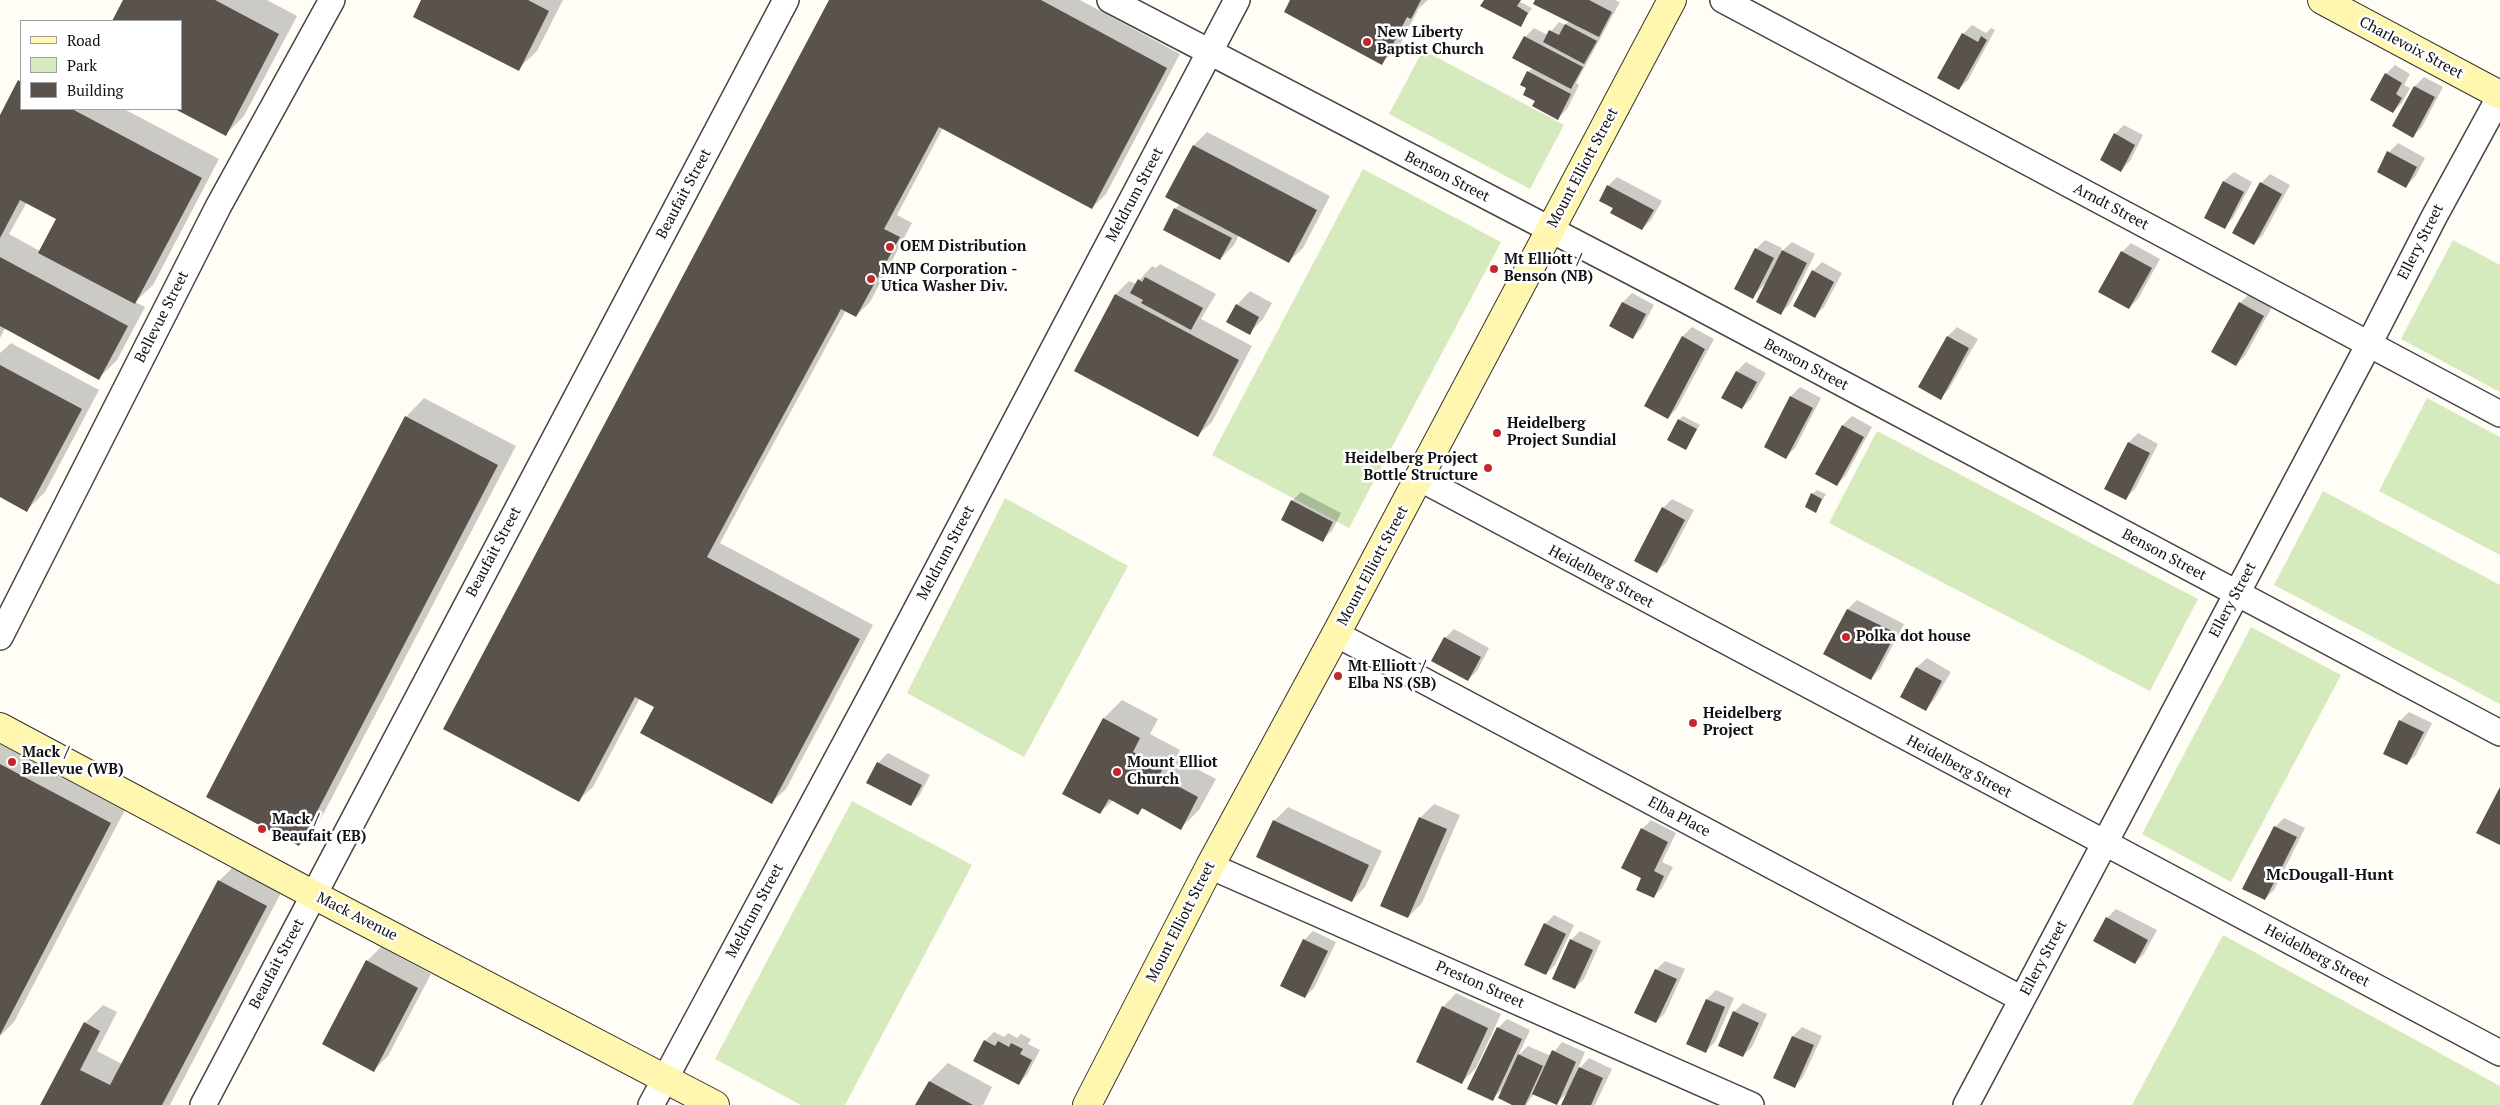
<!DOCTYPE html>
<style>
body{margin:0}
#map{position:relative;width:2500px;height:1105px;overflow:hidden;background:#fffdf5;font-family:"PT Serif",serif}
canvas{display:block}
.legend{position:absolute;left:20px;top:20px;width:162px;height:90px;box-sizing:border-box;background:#fff;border:1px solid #a0a0a0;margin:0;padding:6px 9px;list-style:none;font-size:15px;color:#111}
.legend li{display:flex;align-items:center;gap:10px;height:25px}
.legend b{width:25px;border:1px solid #a0a0a0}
</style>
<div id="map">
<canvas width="2500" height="1105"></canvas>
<ul class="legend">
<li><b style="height:6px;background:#fff6b0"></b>Road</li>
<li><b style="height:14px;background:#d5ebbd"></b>Park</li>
<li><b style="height:14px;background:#5a524d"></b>Building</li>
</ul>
</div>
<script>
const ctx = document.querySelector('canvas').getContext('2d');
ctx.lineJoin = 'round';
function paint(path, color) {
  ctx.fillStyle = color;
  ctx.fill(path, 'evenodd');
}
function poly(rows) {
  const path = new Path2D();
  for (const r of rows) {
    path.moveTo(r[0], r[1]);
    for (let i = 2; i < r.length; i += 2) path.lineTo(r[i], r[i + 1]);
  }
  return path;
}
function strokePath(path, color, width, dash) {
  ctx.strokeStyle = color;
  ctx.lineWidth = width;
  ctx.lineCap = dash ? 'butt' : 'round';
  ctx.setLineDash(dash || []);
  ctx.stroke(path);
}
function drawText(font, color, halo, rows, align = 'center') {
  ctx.font = font + ' "PT Serif",serif';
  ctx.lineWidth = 5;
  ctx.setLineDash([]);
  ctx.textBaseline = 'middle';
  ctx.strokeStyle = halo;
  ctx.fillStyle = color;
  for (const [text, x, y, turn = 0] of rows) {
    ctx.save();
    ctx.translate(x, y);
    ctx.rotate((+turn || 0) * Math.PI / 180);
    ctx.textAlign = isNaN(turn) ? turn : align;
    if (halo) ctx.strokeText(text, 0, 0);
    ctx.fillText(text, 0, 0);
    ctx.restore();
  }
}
paint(poly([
 [1423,50,1564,125,1530,189,1389,114],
 [1363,169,1501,242,1349,528,1212,455],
 [2453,240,2500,265,2500,392,2401,339],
 [2427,398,2500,437,2500,555,2379,491],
 [1877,431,2198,599,2150,691,1829,523],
 [2323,491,2500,585,2500,704,2274,585],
 [1005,498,1128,566,1024,757,907,693],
 [2251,627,2341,675,2231,882,2142,834],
 [852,801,972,865,845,1105,801,1105,715,1059],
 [2223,935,2500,1086,2500,1105,2132,1105]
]), '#d5ebbd');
paint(poly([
 [125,0,267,0,297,16,244,116,226,134,177,109,181,109,181,21,113,21],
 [423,0,563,0,537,51,518,69],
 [831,0,1080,0,1180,54,1106,194,1092,208,943,128,897,215,912,223,870,302,856,316,846,310,752,483,720,543,873,625,786,789,772,802,655,706,640,698,593,787,579,800],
 [1292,0,1428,0,1419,8,1400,45,1382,63],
 [1485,0,1521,0,1520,2,1532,8,1520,26],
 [1537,0,1615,0,1620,2,1576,83,1579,85,1567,109,1558,118,1536,101,1528,88,1528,72,1533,68,1525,37,1534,28,1548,35,1559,22,1565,25,1569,21],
 [1972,25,1986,33,1991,28,1995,30,1968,80,1959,89,1963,34],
 [2395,65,2410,74,2404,85,2410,88,2402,103,2393,112,2386,74],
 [2424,77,2443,87,2422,127,2413,136,2394,126,2415,86],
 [21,79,21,109,124,109,219,159,153,285,135,302,145,307,117,360,99,378,5,328,0,338,0,118],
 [27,202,57,218,40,251,9,234],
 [2124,125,2143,135,2130,161,2121,170,2115,134],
 [1207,132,1330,196,1303,248,1289,261,1239,235,1234,245,1220,259,1175,209,1180,204,1167,197,1194,145],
 [2398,143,2425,158,2415,177,2406,186,2389,152],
 [2234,172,2252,182,2233,218,2224,227,2206,218,2224,181],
 [2270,174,2290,185,2263,235,2254,244,2261,183],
 [1617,177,1662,201,1651,220,1642,229,1600,200,1608,186],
 [1765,240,1782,248,1780,253,1792,242,1815,254,1790,304,1781,313,1765,284,1752,297,1756,249],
 [2131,243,2160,259,2138,299,2129,308,2122,252],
 [1822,262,1842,273,1824,307,1815,316,1813,271],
 [1160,264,1216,294,1201,319,1252,346,1212,422,1198,435,1116,294,1129,281,1136,284,1152,266,1156,268],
 [1250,291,1272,303,1263,319,1249,333,1237,305],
 [1632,293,1654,305,1642,328,1633,337,1611,326,1623,302],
 [2249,294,2272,307,2245,356,2236,365,2240,303],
 [1692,327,1714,339,1677,408,1668,418,1683,336],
 [1957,327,1978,339,1949,389,1940,398,1920,387,1948,336],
 [11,343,99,390,45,492,27,510,0,496,0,353],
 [1746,362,1766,373,1751,399,1742,408,1723,397,1737,371],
 [1800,387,1821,398,1795,448,1786,457,1765,447,1791,396],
 [424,398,516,446,317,826,299,844,406,417],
 [1683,416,1700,425,1685,448,1679,420],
 [1852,416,1872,427,1846,475,1837,485,1843,425],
 [2138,433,2158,444,2135,489,2126,498,2106,488,2129,442],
 [1817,490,1826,494,1816,511,1812,494],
 [1301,492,1341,513,1332,531,1322,540,1292,501],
 [1672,499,1694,510,1666,563,1657,572,1663,508],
 [1857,600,1904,624,1880,669,1871,678,1825,653,1848,609],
 [1454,629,1489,648,1477,671,1468,680,1432,661,1445,638],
 [1927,658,1951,672,1934,700,1925,710,1901,696,1917,667],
 [1122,700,1158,719,1150,734,1180,750,1176,758,1216,779,1199,810,1181,828,1143,808,1138,813,1113,800,1100,813,1064,793,1104,718],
 [2409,712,2432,723,2416,755,2407,764,2400,721],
 [0,736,128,804,14,1022,0,1036],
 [888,753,930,775,919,796,910,805,868,783,879,762],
 [1434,804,1460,815,1422,903,1408,917,1420,818],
 [1288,807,1382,851,1365,887,1352,901,1274,821],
 [2284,818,2305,828,2274,890,2265,899,2275,827],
 [1651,820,1676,833,1662,862,1673,867,1662,888,1653,897,1643,878,1642,829],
 [237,863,284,887,170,1105,42,1105,85,1023,103,1005,117,1012,97,1051,122,1064,219,881],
 [2116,909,2157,930,2144,954,2135,963,2107,918],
 [1554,915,1574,925,1555,965,1546,974,1545,924],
 [1313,931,1336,942,1314,988,1305,997,1304,940],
 [1580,931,1601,941,1584,979,1575,988,1571,940],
 [381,947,431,974,388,1056,374,1070,367,961],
 [1665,961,1685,969,1665,1013,1656,1022,1656,970],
 [1716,990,1734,998,1715,1042,1706,1051,1707,999],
 [1456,993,1501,1014,1476,1068,1462,1082,1443,1007],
 [1743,1003,1767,1014,1752,1047,1743,1056,1734,1012],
 [1507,1019,1530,1030,1518,1056,1528,1046,1551,1056,1562,1042,1585,1052,1577,1071,1589,1058,1612,1069,1595,1105,1563,1105,1568,1092,1556,1104,1534,1094,1526,1105,1515,1105,1504,1088,1492,1099,1498,1028],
 [1802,1027,1822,1036,1803,1077,1794,1087,1774,1078,1793,1036],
 [994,1032,1004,1037,1008,1033,1017,1038,1021,1034,1031,1039,1028,1044,1040,1050,1027,1075,1018,1084,985,1041],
 [948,1063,992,1087,983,1105,917,1105,930,1081]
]), '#0003');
paint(poly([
 [123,0,215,0,279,34,226,136,175,109,181,109,181,21,112,21],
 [421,0,528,0,549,11,519,71,413,17],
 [829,0,1041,0,1167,68,1092,209,939,127,884,229,900,237,856,317,841,309,738,499,707,557,860,639,772,804,640,733,654,707,635,697,579,802,443,729],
 [1290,0,1421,0,1411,19,1407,17,1382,65,1284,12],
 [1484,0,1521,0,1517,6,1528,13,1521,27,1480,6],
 [1535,0,1589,0,1612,12,1599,37,1533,4],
 [1565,24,1597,41,1584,64,1543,42,1549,30,1559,35],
 [1962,33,1978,42,1981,36,1987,40,1959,90,1937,78],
 [1524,36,1583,67,1571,89,1512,58],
 [1527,71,1571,94,1558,120,1532,106,1535,101,1523,95,1526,88,1520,85],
 [2385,73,2402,83,2396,94,2402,98,2393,113,2370,100],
 [18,80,21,82,21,109,72,109,202,178,135,304,38,253,56,219,20,200,0,238,0,115],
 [2414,86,2435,97,2413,138,2392,126],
 [2114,133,2135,145,2121,172,2100,160],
 [1193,145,1317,210,1289,263,1165,197],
 [2387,151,2417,167,2406,188,2377,172],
 [2223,181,2244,192,2225,229,2204,218],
 [2260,182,2282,194,2254,245,2232,233],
 [1607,185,1654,210,1642,230,1610,213,1613,208,1599,201],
 [1174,208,1232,238,1220,260,1163,230],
 [1755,248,1774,258,1753,299,1734,289],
 [1782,250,1807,263,1781,315,1756,302],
 [2121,251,2152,268,2129,309,2098,292],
 [0,257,128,326,99,380,0,326],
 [1812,270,1834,282,1815,318,1793,306],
 [1145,277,1203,308,1191,330,1141,303,1143,300,1130,293,1138,279,1142,282],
 [1115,294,1239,360,1198,437,1074,371],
 [1622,302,1646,314,1633,339,1609,326],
 [2239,302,2264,316,2236,366,2211,352],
 [1236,304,1259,317,1250,335,1226,322],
 [1682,336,1705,349,1668,419,1644,406],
 [1947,336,1969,348,1941,400,1918,387],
 [0,365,82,409,27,512,0,497],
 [1736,371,1757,382,1742,409,1721,398],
 [1790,396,1813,408,1786,459,1764,447],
 [405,416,498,465,299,846,206,797],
 [1678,419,1697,429,1686,450,1667,440],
 [1842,425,1864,437,1837,486,1815,474],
 [2128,442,2150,453,2126,500,2104,489],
 [1811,493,1822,499,1816,513,1805,507],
 [1291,500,1333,522,1323,542,1281,520],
 [1662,507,1685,520,1657,573,1634,561],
 [1847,609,1896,633,1871,680,1823,654],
 [1444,637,1481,657,1468,681,1431,661],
 [1916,667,1942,681,1926,711,1900,697],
 [1103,718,1140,738,1133,752,1163,768,1159,776,1198,797,1181,830,1142,808,1138,815,1109,799,1100,814,1062,794],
 [2399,720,2424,732,2407,765,2383,754],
 [877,762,922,785,911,806,866,783],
 [0,764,111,823,0,1035],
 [2500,787,2500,845,2476,833],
 [1419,817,1447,829,1408,918,1380,906],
 [1273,820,1369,865,1352,902,1256,857],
 [2274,826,2297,837,2265,900,2242,889],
 [1641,828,1668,842,1654,871,1664,876,1654,898,1636,890,1641,878,1621,868],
 [218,880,267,906,162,1105,40,1105,84,1022,100,1031,80,1070,110,1085],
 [2106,917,2148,940,2135,964,2093,941],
 [1544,923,1566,934,1546,975,1524,965],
 [1303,939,1328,951,1305,998,1280,986],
 [1570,939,1593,950,1575,989,1552,979],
 [366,960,418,988,374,1072,322,1044],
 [1655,969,1677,979,1656,1023,1634,1013],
 [1706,999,1725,1007,1706,1053,1686,1044],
 [1442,1006,1488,1028,1462,1084,1416,1062],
 [1733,1011,1759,1023,1743,1057,1718,1046],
 [1497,1027,1522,1039,1493,1101,1467,1089],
 [1792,1036,1814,1045,1795,1088,1773,1078],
 [984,1040,995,1046,998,1041,1009,1047,1011,1043,1023,1049,1020,1054,1032,1060,1019,1085,973,1061],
 [1552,1050,1576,1062,1557,1105,1532,1094],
 [1518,1054,1543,1066,1525,1105,1512,1105,1498,1098],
 [1579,1067,1603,1078,1591,1105,1561,1105],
 [929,1081,973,1105,915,1105]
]), '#5a524d');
const street = poly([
 [1110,0,1676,295,2500,733],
 [1723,0,2500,414],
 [1419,478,2500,1053],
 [1336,634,2022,999],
 [0,637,218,207,332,0],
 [1210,866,1751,1105],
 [203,1105,786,0],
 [651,1105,875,688,1237,0],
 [1966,1105,2369,344,2434,217,2500,96]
]);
const secondary = poly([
 [2322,0,2500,95],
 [0,727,314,895,715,1105],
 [1087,1105,1210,866,1336,634,1672,0]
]);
strokePath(street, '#444', 28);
strokePath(secondary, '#333', 30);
strokePath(street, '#fff', 25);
strokePath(secondary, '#fff6b0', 28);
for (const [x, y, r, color] of [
 [1367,42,5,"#c4262e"],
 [890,247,5,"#c4262e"],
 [1494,269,5,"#c4262e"],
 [871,279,5,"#c4262e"],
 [1497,433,5,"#c4262e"],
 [1488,468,5,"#c4262e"],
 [1846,637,5,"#c4262e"],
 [1338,676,5,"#c4262e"],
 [1693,723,5,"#c4262e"],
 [12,762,5,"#c4262e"],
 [1117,772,5,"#c4262e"],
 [262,829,5,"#c4262e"]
]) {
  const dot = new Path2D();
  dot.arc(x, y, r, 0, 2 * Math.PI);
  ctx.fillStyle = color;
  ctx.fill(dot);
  strokePath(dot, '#fff', 2);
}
drawText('bold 15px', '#111', '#fff', [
 ["New Liberty",1377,33],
 ["Baptist Church",1377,50],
 ["OEM Distribution",900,247],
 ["Mt Elliott /",1504,260],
 ["Benson (NB)",1504,277],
 ["MNP Corporation -",881,270],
 ["Utica Washer Div.",881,287],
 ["Heidelberg",1507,424],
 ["Project Sundial",1507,441],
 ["Heidelberg Project",1478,459,"right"],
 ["Bottle Structure",1478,476,"right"],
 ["Polka dot house",1856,637],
 ["Mt Elliott /",1348,667],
 ["Elba NS (SB)",1348,684],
 ["Heidelberg",1703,714],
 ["Project",1703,731],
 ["Mack /",22,753],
 ["Bellevue (WB)",22,770],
 ["Mount Elliot",1127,763],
 ["Church",1127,780],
 ["Mack /",272,820],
 ["Beaufait (EB)",272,837]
], 'left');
drawText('15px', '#111', '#fff', [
 ["Charlevoix Street",2411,48,28],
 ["Mount Elliott Street",1583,168,-62],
 ["Benson Street",1447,177,27],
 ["Beaufait Street",684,194,-62],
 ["Meldrum Street",1135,195,-62],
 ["Arndt Street",2111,207,28],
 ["Ellery Street",2421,242,-63],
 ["Bellevue Street",162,317,-63],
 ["Benson Street",1806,365,28],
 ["Beaufait Street",494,552,-62],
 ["Meldrum Street",946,553,-62],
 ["Benson Street",2164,555,28],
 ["Mount Elliott Street",1373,566,-62],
 ["Heidelberg Street",1601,577,28],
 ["Ellery Street",2233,600,-62],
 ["Heidelberg Street",1959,767,28],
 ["Elba Place",1679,817,28],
 ["Meldrum Street",755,911,-62],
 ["Mack Avenue",357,917,27],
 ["Mount Elliott Street",1181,922,-63],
 ["Heidelberg Street",2317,956,28],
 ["Ellery Street",2044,958,-62],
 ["Beaufait Street",277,964,-62],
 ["Preston Street",1480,985,24]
]);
drawText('bold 16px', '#111', '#fff', [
 ["McDougall-Hunt",2330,875]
]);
</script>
